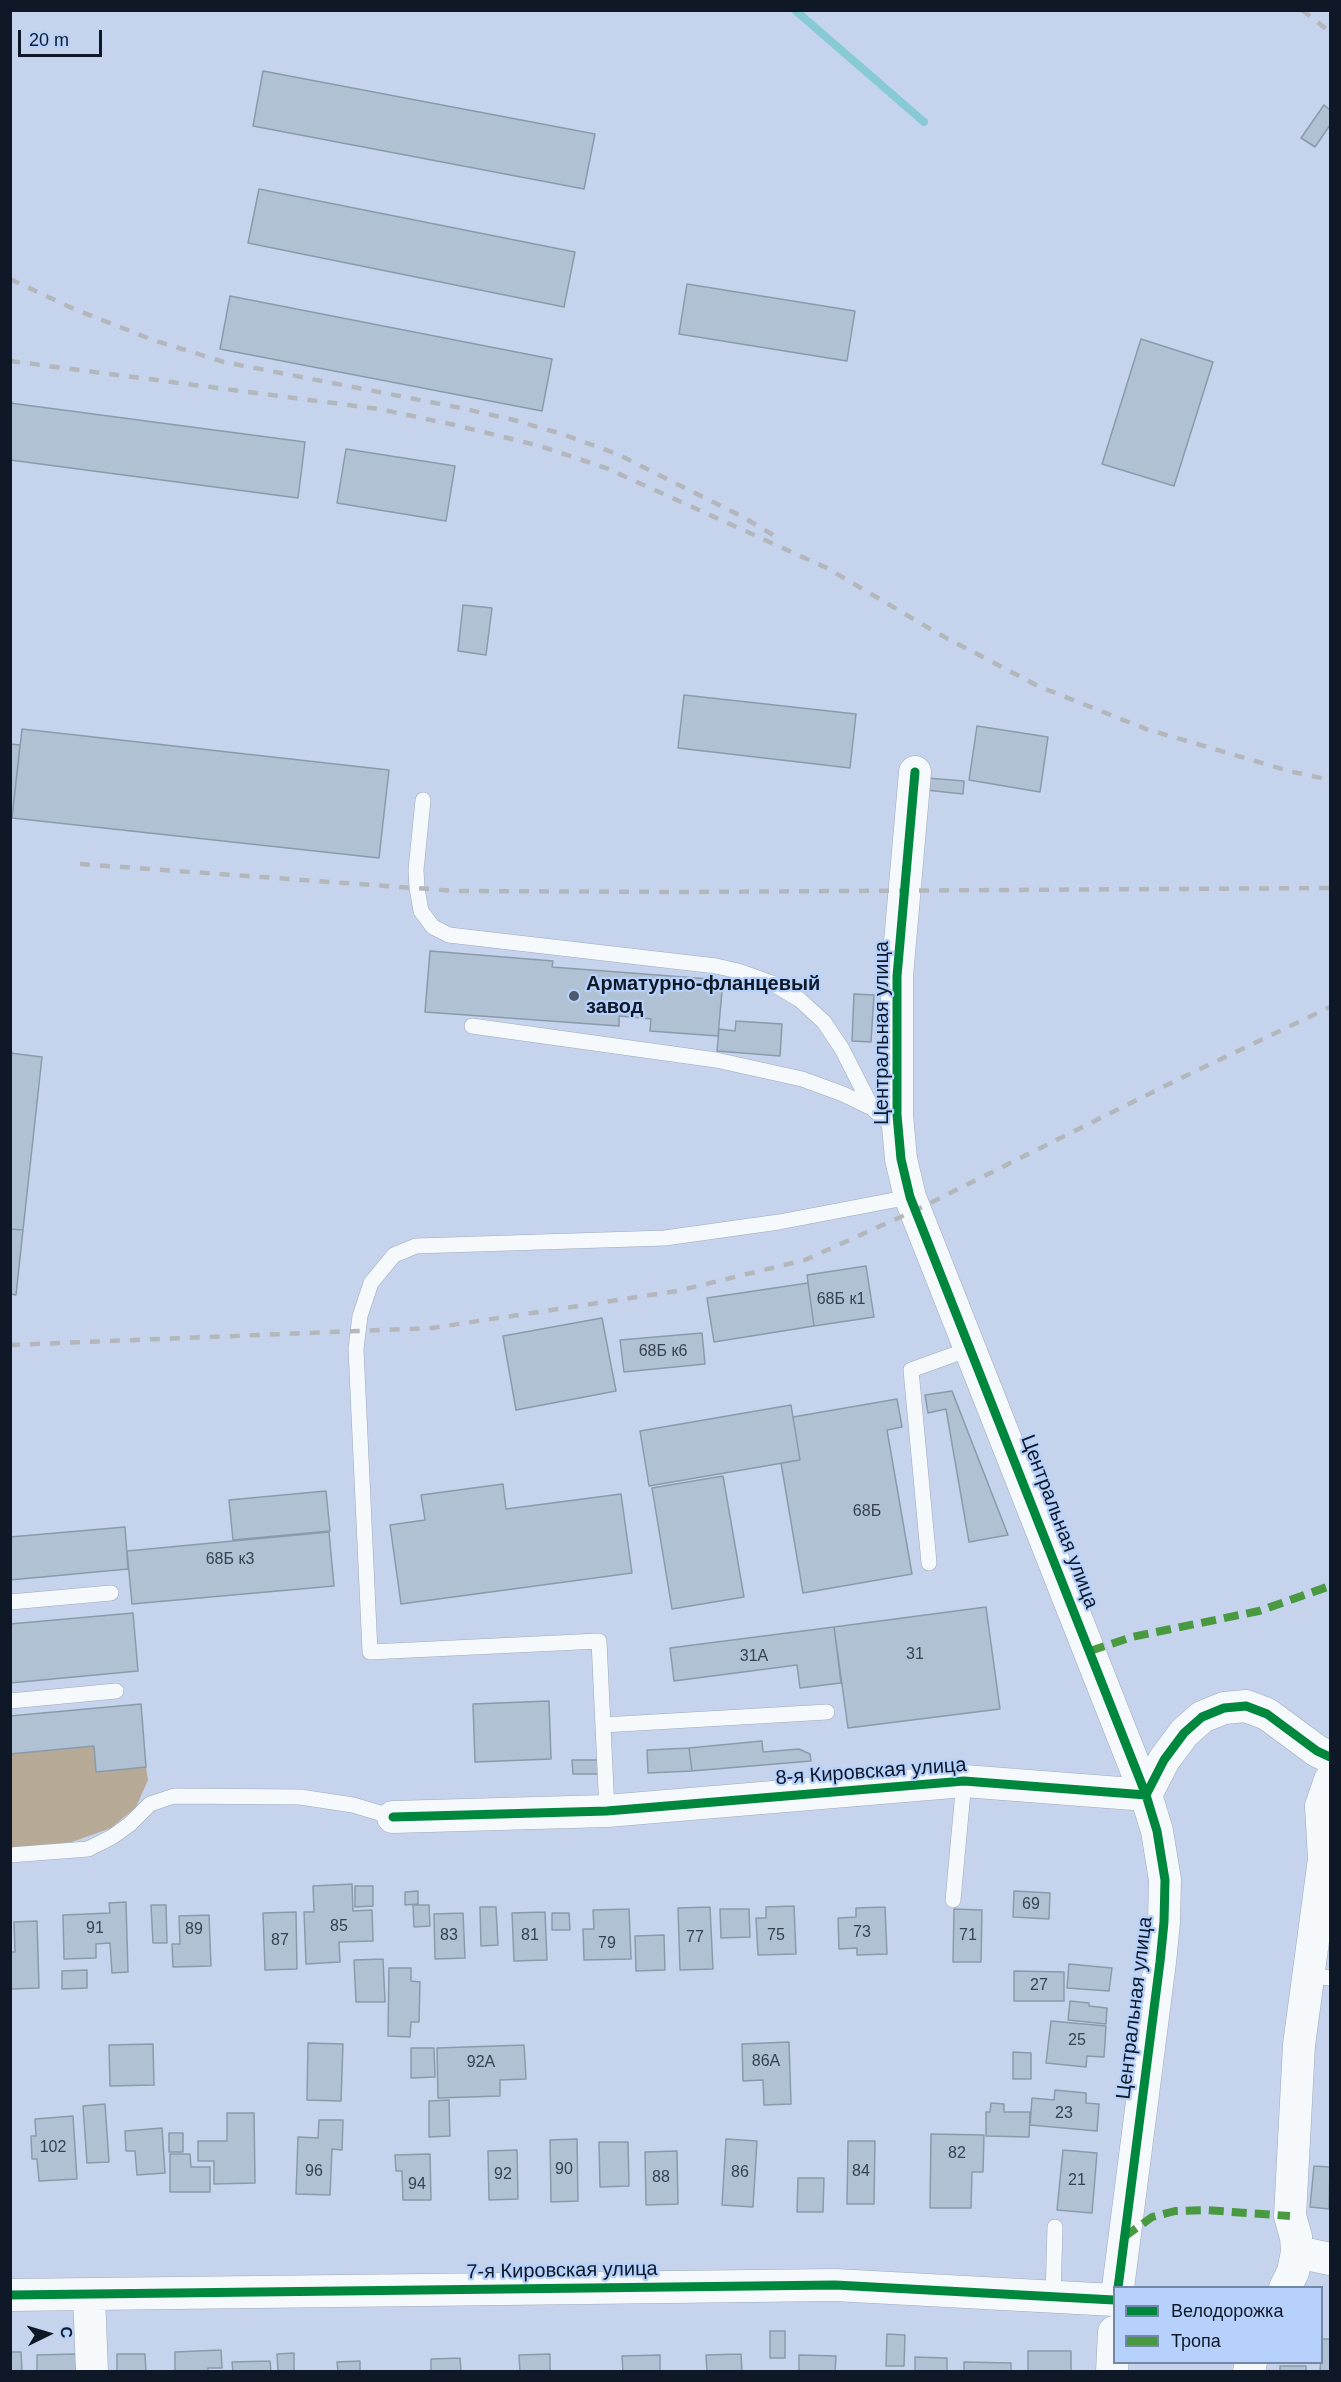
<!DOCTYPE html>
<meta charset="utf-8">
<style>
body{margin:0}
#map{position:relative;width:1341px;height:2382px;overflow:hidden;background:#c5d4ec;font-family:Arial,sans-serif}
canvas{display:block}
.frame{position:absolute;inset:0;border:12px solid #0e1827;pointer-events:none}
.legend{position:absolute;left:1113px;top:2286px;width:210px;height:78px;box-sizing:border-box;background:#b6d1fb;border:2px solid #7387a6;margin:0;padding:8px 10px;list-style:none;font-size:18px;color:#0e1827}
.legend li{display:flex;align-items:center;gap:12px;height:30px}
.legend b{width:30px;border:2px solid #7387a6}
.north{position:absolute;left:18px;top:2304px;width:60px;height:60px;-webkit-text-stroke:4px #b6d1fb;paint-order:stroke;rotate:85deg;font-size:16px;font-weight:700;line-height:24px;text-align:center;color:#0e1827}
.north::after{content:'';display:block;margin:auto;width:21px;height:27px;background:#0e1827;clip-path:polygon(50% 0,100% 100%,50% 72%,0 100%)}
.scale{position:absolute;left:18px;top:30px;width:84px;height:27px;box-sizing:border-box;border:3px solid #0e1827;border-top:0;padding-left:8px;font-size:18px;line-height:21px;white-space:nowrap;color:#0e1827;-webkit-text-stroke:4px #b6d1fb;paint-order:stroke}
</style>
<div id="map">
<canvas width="1341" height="2382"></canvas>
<div class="frame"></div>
<ul class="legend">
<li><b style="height:8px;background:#00873e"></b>Велодорожка</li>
<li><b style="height:8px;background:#499941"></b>Тропа</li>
</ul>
<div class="north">С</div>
<div class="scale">20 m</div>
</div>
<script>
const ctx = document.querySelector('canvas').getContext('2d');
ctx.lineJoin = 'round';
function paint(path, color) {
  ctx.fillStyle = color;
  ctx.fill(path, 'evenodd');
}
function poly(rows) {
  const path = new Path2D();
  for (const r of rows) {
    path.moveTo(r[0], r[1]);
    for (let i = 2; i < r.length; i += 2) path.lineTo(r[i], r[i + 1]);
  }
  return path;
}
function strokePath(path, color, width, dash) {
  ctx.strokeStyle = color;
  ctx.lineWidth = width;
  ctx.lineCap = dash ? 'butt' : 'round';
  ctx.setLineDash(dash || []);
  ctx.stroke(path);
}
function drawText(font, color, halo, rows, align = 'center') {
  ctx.font = font + ' Arial,sans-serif';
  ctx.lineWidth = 4.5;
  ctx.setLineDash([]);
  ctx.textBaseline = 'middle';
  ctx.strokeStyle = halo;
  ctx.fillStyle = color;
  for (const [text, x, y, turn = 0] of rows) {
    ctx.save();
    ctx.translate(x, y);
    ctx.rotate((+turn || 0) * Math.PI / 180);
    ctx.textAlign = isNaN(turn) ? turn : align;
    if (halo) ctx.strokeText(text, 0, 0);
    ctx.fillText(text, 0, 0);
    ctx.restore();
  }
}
paint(poly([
 [94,1746,96,1772,146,1767,148,1780,136,1807,111,1828,72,1842,11,1848,11,1754]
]), '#b6aa96');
strokePath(poly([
 [795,10,924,122]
]), '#87cad3', 8);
const building = poly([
 [263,71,595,134,584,189,253,126,263,71],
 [1324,105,1330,110,1330,125,1315,147,1301,138,1324,105],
 [259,189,575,252,564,307,248,243,259,189],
 [687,284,855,311,847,361,679,334,687,284],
 [230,296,552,359,542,411,220,349,230,296],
 [1141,339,1213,362,1174,486,1102,464,1141,339],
 [10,403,305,442,298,498,10,460,10,403],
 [346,449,455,466,446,521,337,503,346,449],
 [463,605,492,608,486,655,458,651,463,605],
 [684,695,856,714,850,768,678,748,684,695],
 [977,726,1048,737,1040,792,969,780,977,726],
 [22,729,389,770,379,858,12,818,22,729],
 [10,744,20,745,12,818,10,818,10,744],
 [927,778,964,781,963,794,926,790,927,778],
 [430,951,553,961,552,967,723,980,718,1036,650,1031,651,1019,619,1016,619,1026,425,1012,430,951],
 [854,994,874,995,871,1042,852,1041,854,994],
 [736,1021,782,1024,780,1056,717,1051,719,1029,735,1031,736,1021],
 [10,1053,42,1057,23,1230,10,1229,10,1053],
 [10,1229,23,1230,16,1295,10,1294,10,1229],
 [866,1266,874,1317,814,1326,807,1275,866,1266],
 [808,1283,814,1326,714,1342,707,1298,808,1283],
 [602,1318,616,1391,516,1410,503,1336,602,1318],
 [702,1333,705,1364,624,1372,620,1340,702,1333],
 [952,1391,1008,1535,969,1542,946,1409,928,1413,925,1395,952,1391],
 [897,1399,902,1427,887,1430,912,1574,803,1593,781,1463,800,1460,793,1417,897,1399],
 [791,1405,800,1460,649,1486,640,1431,791,1405],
 [723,1476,744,1597,672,1609,652,1488,723,1476],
 [503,1484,506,1509,621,1494,632,1573,401,1604,390,1525,425,1520,421,1495,503,1484],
 [326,1491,330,1531,233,1540,229,1500,326,1491],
 [125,1527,128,1569,10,1580,10,1537,125,1527],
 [329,1532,334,1586,132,1604,127,1551,329,1532],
 [986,1607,1000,1709,848,1728,834,1627,986,1607],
 [133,1613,138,1671,10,1683,10,1624,133,1613],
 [834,1627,841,1683,800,1688,797,1665,674,1681,670,1648,834,1627],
 [549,1701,551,1759,475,1762,473,1704,549,1701],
 [141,1704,146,1767,96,1772,94,1746,10,1754,10,1716,141,1704],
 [762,1741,763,1752,799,1749,810,1754,811,1761,692,1771,689,1748,762,1741],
 [689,1748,692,1771,648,1773,647,1750,689,1748],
 [572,1760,598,1760,598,1774,573,1774,572,1760],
 [352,1884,353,1911,372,1910,373,1941,339,1942,340,1962,306,1964,304,1912,314,1912,313,1886,352,1884],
 [355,1886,373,1886,373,1906,355,1907,355,1886],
 [418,1891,418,1904,405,1905,405,1892,418,1891],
 [1014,1891,1050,1893,1049,1919,1013,1917,1014,1891],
 [126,1902,128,1972,112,1973,110,1943,96,1944,96,1958,64,1959,63,1915,110,1913,109,1903,126,1902],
 [151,1905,166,1905,167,1943,153,1943,151,1905],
 [413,1905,429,1905,430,1926,414,1927,413,1905],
 [794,1906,796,1954,758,1955,756,1918,766,1918,766,1907,794,1906],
 [480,1907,496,1907,498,1945,481,1946,480,1907],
 [710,1907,713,1969,680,1970,678,1908,710,1907],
 [885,1907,887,1954,857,1955,857,1948,839,1949,838,1918,856,1917,856,1908,885,1907],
 [629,1909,631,1959,584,1960,583,1929,594,1929,593,1910,629,1909],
 [720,1909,749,1909,750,1937,721,1938,720,1909],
 [954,1909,982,1910,981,1962,953,1962,954,1909],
 [296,1912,297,1969,265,1970,263,1913,296,1912],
 [545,1912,547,1960,514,1961,512,1913,545,1912],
 [463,1913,465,1958,435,1959,434,1914,463,1913],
 [552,1913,569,1913,570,1930,552,1930,552,1913],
 [209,1915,211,1966,173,1967,172,1944,180,1944,179,1916,209,1915],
 [37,1921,39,1988,10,1989,10,1952,15,1952,14,1922,37,1921],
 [664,1935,665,1970,636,1971,635,1936,664,1935],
 [383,1959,385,2002,356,2002,354,1960,383,1959],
 [1069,1964,1112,1968,1109,1991,1067,1988,1069,1964],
 [389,1968,411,1968,411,1981,420,1982,419,2022,411,2022,410,2037,388,2036,389,1968],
 [87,1970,87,1988,62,1989,62,1971,87,1970],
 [1014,1971,1064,1972,1064,2001,1014,2001,1014,1971],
 [1070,2001,1089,2003,1089,2006,1107,2008,1106,2024,1068,2020,1070,2001],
 [1051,2021,1106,2026,1104,2057,1087,2056,1086,2067,1046,2063,1051,2021],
 [789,2042,791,2104,764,2105,763,2080,743,2081,742,2044,789,2042],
 [308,2043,343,2044,341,2101,307,2100,308,2043],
 [153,2044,154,2085,110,2086,109,2045,153,2044],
 [524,2045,526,2079,500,2080,500,2096,438,2098,437,2048,524,2045],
 [411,2048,434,2048,435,2077,411,2078,411,2048],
 [1013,2052,1031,2053,1031,2079,1013,2079,1013,2052],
 [1055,2090,1086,2093,1086,2103,1099,2104,1097,2131,1030,2125,1032,2098,1054,2100,1055,2090],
 [449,2100,450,2136,429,2137,429,2101,449,2100],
 [991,2103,1004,2104,1004,2112,1030,2112,1029,2137,986,2136,986,2112,990,2112,991,2103],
 [105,2104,109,2162,87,2163,83,2106,105,2104],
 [227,2113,254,2113,255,2183,214,2184,214,2161,198,2161,198,2141,227,2141,227,2113],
 [73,2116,77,2179,39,2181,37,2159,32,2159,31,2136,36,2136,35,2119,73,2116],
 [319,2120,343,2120,342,2150,332,2149,330,2195,296,2194,298,2137,318,2138,319,2120],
 [162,2128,165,2173,137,2175,135,2151,126,2151,125,2131,162,2128],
 [169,2133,183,2133,183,2152,169,2152,169,2133],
 [931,2134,984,2135,983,2172,972,2172,971,2208,930,2208,931,2134],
 [577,2139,578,2201,551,2202,550,2140,577,2139],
 [726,2139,757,2141,753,2207,722,2205,726,2139],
 [848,2141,875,2141,874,2204,847,2204,848,2141],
 [599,2142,628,2142,629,2186,600,2187,599,2142],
 [517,2150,518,2199,489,2200,488,2151,517,2150],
 [1063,2150,1097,2153,1092,2213,1057,2210,1063,2150],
 [677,2151,678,2204,646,2205,645,2152,677,2151],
 [170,2154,190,2154,191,2167,210,2167,210,2192,170,2192,170,2154],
 [430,2154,431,2200,403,2200,402,2171,396,2171,395,2155,430,2154],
 [1314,2166,1330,2167,1329,2209,1310,2207,1314,2166],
 [798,2178,824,2178,823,2212,797,2212,798,2178],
 [770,2331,785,2331,785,2358,770,2358,770,2331],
 [887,2334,905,2335,904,2366,886,2366,887,2334],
 [1322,2339,1330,2339,1330,2372,1320,2372,1322,2339],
 [221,2350,222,2368,208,2368,208,2372,175,2372,175,2352,221,2350],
 [1028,2351,1071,2351,1071,2372,1028,2372,1028,2351],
 [10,2352,21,2352,22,2372,10,2372,10,2352],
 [294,2353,294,2372,278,2372,277,2354,294,2353],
 [76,2354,76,2372,37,2372,37,2355,76,2354],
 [117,2354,145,2354,146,2372,117,2372,117,2354],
 [550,2354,550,2372,520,2372,519,2355,550,2354],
 [741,2354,742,2372,707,2372,706,2355,741,2354],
 [660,2355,660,2372,623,2372,622,2356,660,2355],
 [799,2355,836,2356,835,2372,799,2372,799,2355],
 [915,2357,947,2358,947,2372,915,2372,915,2357],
 [460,2358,461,2372,431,2372,431,2359,460,2358],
 [270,2361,271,2372,233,2372,232,2362,270,2361],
 [360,2361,360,2372,338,2372,337,2362,360,2361],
 [964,2362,1011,2363,1011,2372,964,2372,964,2362],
 [1280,2366,1306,2366,1306,2372,1280,2372,1280,2366]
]);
paint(building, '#afc1d2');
strokePath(building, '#8b9aab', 1.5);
const lane = poly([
 [423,800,416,870,417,888,421,911,433,927,449,935,716,966,738,971,772,983,800,1000,824,1022,842,1049,872,1108],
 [472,1026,716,1060,802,1079,843,1094,872,1108,896,1130],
 [929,1563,911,1370,972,1348],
 [10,1602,111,1593],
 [10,1701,116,1691],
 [603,1725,827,1712],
 [607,1811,599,1641,370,1652,356,1349,360,1316,371,1283,394,1255,416,1246,665,1238,779,1222,910,1197],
 [10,1855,88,1849,112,1837,130,1824,150,1804,174,1796,300,1797,353,1805,393,1817],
 [953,1900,964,1781],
 [1307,1975,1330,1978],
 [1053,2297,1055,2227]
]);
const street = poly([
 [915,772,897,976,897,1115,901,1159,910,1197,1146,1795,1157,1831,1165,1880,1164,1922,1160,1962,1118,2288],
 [393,1817,607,1811,964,1781,1146,1795,1164,1760,1184,1733,1202,1717,1224,1708,1246,1706,1267,1714,1317,1751,1330,1757],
 [1297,2252,1330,2259],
 [1285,2288,1293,2272,1297,2252,1296,2237,1290,2216,1299,2045,1324,1859,1321,1806,1330,1780],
 [10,2295,835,2285,1114,2300],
 [89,2295,92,2372],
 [1112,2372,1114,2332],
 [1249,2372,1251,2362]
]);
strokePath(lane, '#9da9bb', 16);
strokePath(street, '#9da9bb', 33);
strokePath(lane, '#f6f9fc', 15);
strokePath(street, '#f6f9fc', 32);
strokePath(poly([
 [1302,10,1330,32],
 [10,279,74,309,153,340,224,362,461,408,514,420,565,435,617,454,743,517,778,538],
 [10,361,379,409,455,425,540,446,606,468,827,568,939,634,1038,686,1146,729,1289,771,1330,780],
 [80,864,456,891,686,892,1330,888],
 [10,1345,432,1328,677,1291,805,1260,916,1210,1175,1081,1330,1007]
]), '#b3b7bc', 4.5, [10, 10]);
strokePath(poly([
 [1090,1651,1132,1637,1259,1611,1330,1586],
 [1124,2237,1152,2217,1175,2211,1205,2210,1290,2216]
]), '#499941', 8, [15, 8]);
strokePath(poly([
 [915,772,897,976,897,1115,901,1159,910,1197,1146,1795,1157,1831,1165,1880,1164,1922,1160,1962,1118,2288],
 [393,1817,607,1811,964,1781,1146,1795,1164,1760,1184,1733,1202,1717,1224,1708,1246,1706,1267,1714,1317,1751,1330,1757],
 [10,2295,835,2285,1114,2300]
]), '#00873e', 9);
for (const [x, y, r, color] of [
 [574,996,6,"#4e5a6c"]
]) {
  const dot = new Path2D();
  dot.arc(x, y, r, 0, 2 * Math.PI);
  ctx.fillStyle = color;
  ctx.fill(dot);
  strokePath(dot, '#b6d1fb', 2);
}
drawText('16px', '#374353', null, [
 ["68Б к1",841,1300],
 ["68Б к6",663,1352],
 ["68Б",867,1512],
 ["68Б к3",230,1560],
 ["31",915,1655],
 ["31А",754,1657],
 ["69",1031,1905],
 ["85",339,1927],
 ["91",95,1929],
 ["89",194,1930],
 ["73",862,1933],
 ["83",449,1936],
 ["81",530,1936],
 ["75",776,1936],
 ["71",968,1936],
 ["77",695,1938],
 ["87",280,1941],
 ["79",607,1944],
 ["27",1039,1986],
 ["25",1077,2041],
 ["86А",766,2062],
 ["92А",481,2063],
 ["23",1064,2114],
 ["102",53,2148],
 ["82",957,2154],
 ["90",564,2170],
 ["96",314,2172],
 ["84",861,2172],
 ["86",740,2173],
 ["92",503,2175],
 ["88",661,2178],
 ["21",1077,2181],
 ["94",417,2185]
]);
drawText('bold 20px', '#0e1827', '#b6d1fb', [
 ["Арматурно-фланцевый",586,984],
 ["завод",586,1007]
], 'left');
drawText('20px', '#0e1827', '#b6d1fb', [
 ["Центральная улица",882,1033,-90],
 ["Центральная улица",1059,1522,69],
 ["8-я Кировская улица",871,1772,-4],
 ["Центральная улица",1135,2008,-83],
 ["7-я Кировская улица",562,2271,-1]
]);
</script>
